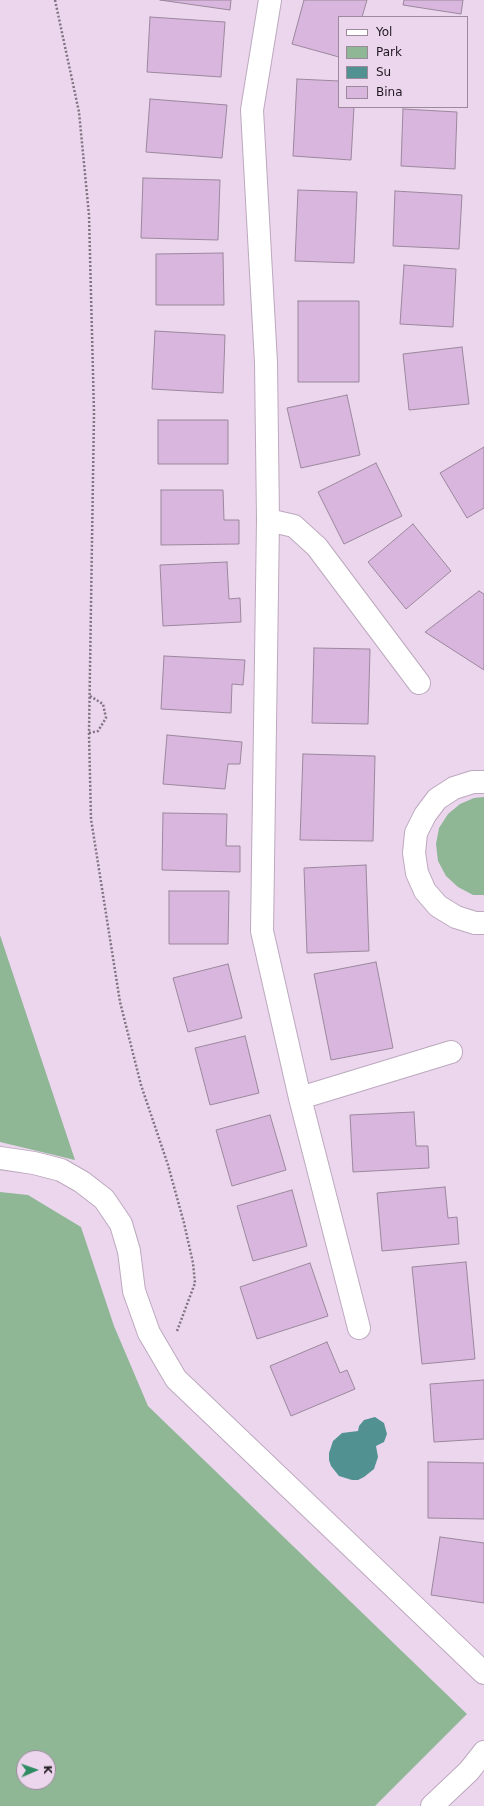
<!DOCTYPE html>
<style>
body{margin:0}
#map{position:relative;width:484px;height:1806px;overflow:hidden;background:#ebd6ed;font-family:"DejaVu Sans",sans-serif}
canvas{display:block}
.legend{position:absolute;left:338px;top:16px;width:130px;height:92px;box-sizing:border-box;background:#ebd6ed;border:1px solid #9a8a9b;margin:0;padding:5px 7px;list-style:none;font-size:12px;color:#211921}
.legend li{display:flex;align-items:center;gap:8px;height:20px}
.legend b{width:20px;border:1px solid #9a8a9b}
.north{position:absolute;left:16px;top:1750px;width:40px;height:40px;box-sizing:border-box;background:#ebd6ed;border:1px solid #9a8a9b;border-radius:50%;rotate:88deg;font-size:11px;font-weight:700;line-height:16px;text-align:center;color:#211921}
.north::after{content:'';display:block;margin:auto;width:14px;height:18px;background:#2f8b62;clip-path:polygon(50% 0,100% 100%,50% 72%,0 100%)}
</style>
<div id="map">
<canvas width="484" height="1806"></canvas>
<ul class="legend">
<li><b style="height:5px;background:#fff"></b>Yol</li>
<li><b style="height:11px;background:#8fb796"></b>Park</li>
<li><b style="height:11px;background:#529192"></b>Su</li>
<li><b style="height:11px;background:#d9b6dd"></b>Bina</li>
</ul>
<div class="north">K</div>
</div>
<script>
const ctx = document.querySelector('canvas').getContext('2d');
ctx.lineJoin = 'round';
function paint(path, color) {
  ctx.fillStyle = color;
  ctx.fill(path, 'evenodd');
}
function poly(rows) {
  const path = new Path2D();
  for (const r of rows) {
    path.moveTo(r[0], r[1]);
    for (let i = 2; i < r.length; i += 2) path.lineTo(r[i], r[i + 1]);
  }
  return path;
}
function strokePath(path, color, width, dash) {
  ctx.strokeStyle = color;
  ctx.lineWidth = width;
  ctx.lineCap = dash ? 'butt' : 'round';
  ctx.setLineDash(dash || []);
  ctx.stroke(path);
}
paint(poly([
 [484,797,484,895,473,895,458,887,446,876,438,861,436,844,439,828,448,814,460,804,474,798],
 [0,935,75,1160,0,1142],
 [0,1192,28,1195,81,1227,114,1326,148,1406,467,1714,375,1806,0,1806],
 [24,1758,48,1758,48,1782,24,1782]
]), '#8fb796');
paint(poly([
 [375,1417,384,1423,387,1434,384,1442,376,1446,378,1457,374,1469,364,1477,358,1480,352,1480,339,1476,331,1466,329,1460,329,1453,333,1441,342,1433,358,1431,359,1426,364,1420]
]), '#529192');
const building = poly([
 [160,0,231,0,230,10,160,0],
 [304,0,367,0,362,17,339,17,339,57,292,44,304,0],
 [404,0,463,0,461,14,403,5,404,0],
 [150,17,225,22,221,77,147,72,150,17],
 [297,79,339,81,339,107,354,107,351,160,293,156,297,79],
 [150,99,227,105,222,158,146,152,150,99],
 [403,109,457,112,455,169,401,166,403,109],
 [143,178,220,180,218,240,141,238,143,178],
 [298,190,357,192,354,263,295,261,298,190],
 [395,191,462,195,459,249,393,246,395,191],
 [223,253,224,305,156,305,156,254,223,253],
 [404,265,456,269,453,327,400,324,404,265],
 [298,301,359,301,359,382,298,382,298,301],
 [155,331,225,335,223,393,152,389,155,331],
 [462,347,469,404,409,410,403,354,462,347],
 [347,395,360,455,301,468,287,408,347,395],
 [158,420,228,420,228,464,158,464,158,420],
 [484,447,484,508,467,518,440,473,484,447],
 [376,463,402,516,344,544,318,492,376,463],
 [161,490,223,490,224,520,239,520,239,544,161,545,161,490],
 [413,524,451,571,406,609,368,562,413,524],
 [227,562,229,599,240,598,241,622,163,626,160,565,227,562],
 [479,591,484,594,484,670,425,632,479,591],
 [314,648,370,649,368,724,312,723,314,648],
 [164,656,245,660,243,685,232,684,231,713,161,709,164,656],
 [167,735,242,742,240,764,228,764,225,789,163,784,167,735],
 [303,754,375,756,373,841,300,840,303,754],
 [163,813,227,814,226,846,240,846,240,872,162,870,163,813],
 [366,865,369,951,307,953,304,868,366,865],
 [169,891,229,891,228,944,169,944,169,891],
 [376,962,393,1048,331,1060,314,974,376,962],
 [228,964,242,1018,188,1032,173,978,228,964],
 [245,1036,259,1093,210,1105,195,1048,245,1036],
 [414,1112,416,1146,428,1146,429,1168,353,1172,350,1115,414,1112],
 [270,1115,286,1170,232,1186,216,1130,270,1115],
 [445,1187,448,1218,457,1217,459,1244,382,1251,377,1193,445,1187],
 [292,1190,307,1246,253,1261,237,1206,292,1190],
 [466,1262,475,1359,422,1364,412,1267,466,1262],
 [310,1263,328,1316,257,1339,240,1287,310,1263],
 [327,1342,340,1373,347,1370,355,1389,291,1416,270,1366,327,1342],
 [484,1380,484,1439,434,1442,430,1384,484,1380],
 [428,1462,484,1463,484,1519,428,1518,428,1462],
 [440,1537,484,1543,484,1603,431,1595,440,1537]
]);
paint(building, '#d9b6dd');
strokePath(building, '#9b889d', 1);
const minor = poly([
 [270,0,252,110,266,363,268,520,262,931,300,1098,359,1328],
 [268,520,294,526,317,547,419,683],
 [484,782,473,782,454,788,437,799,425,815,416,833,414,853,417,873,425,891,438,906,456,917,475,923,484,923],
 [300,1098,451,1052],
 [0,1158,34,1163,61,1170,82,1182,104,1199,121,1224,129,1251,134,1291,149,1333,176,1379,484,1673],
 [432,1806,469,1771,484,1752]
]);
strokePath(minor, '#bda9bf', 24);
strokePath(poly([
 [55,0,79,112,89,215,94,413,89,733,91,819,120,1002,141,1085,168,1165,184,1223,193,1263,195,1283,177,1331],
 [89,733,98,731,106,718,103,704,90,696]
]), '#817382', 2.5, [2, 2]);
strokePath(minor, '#fff', 22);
</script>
